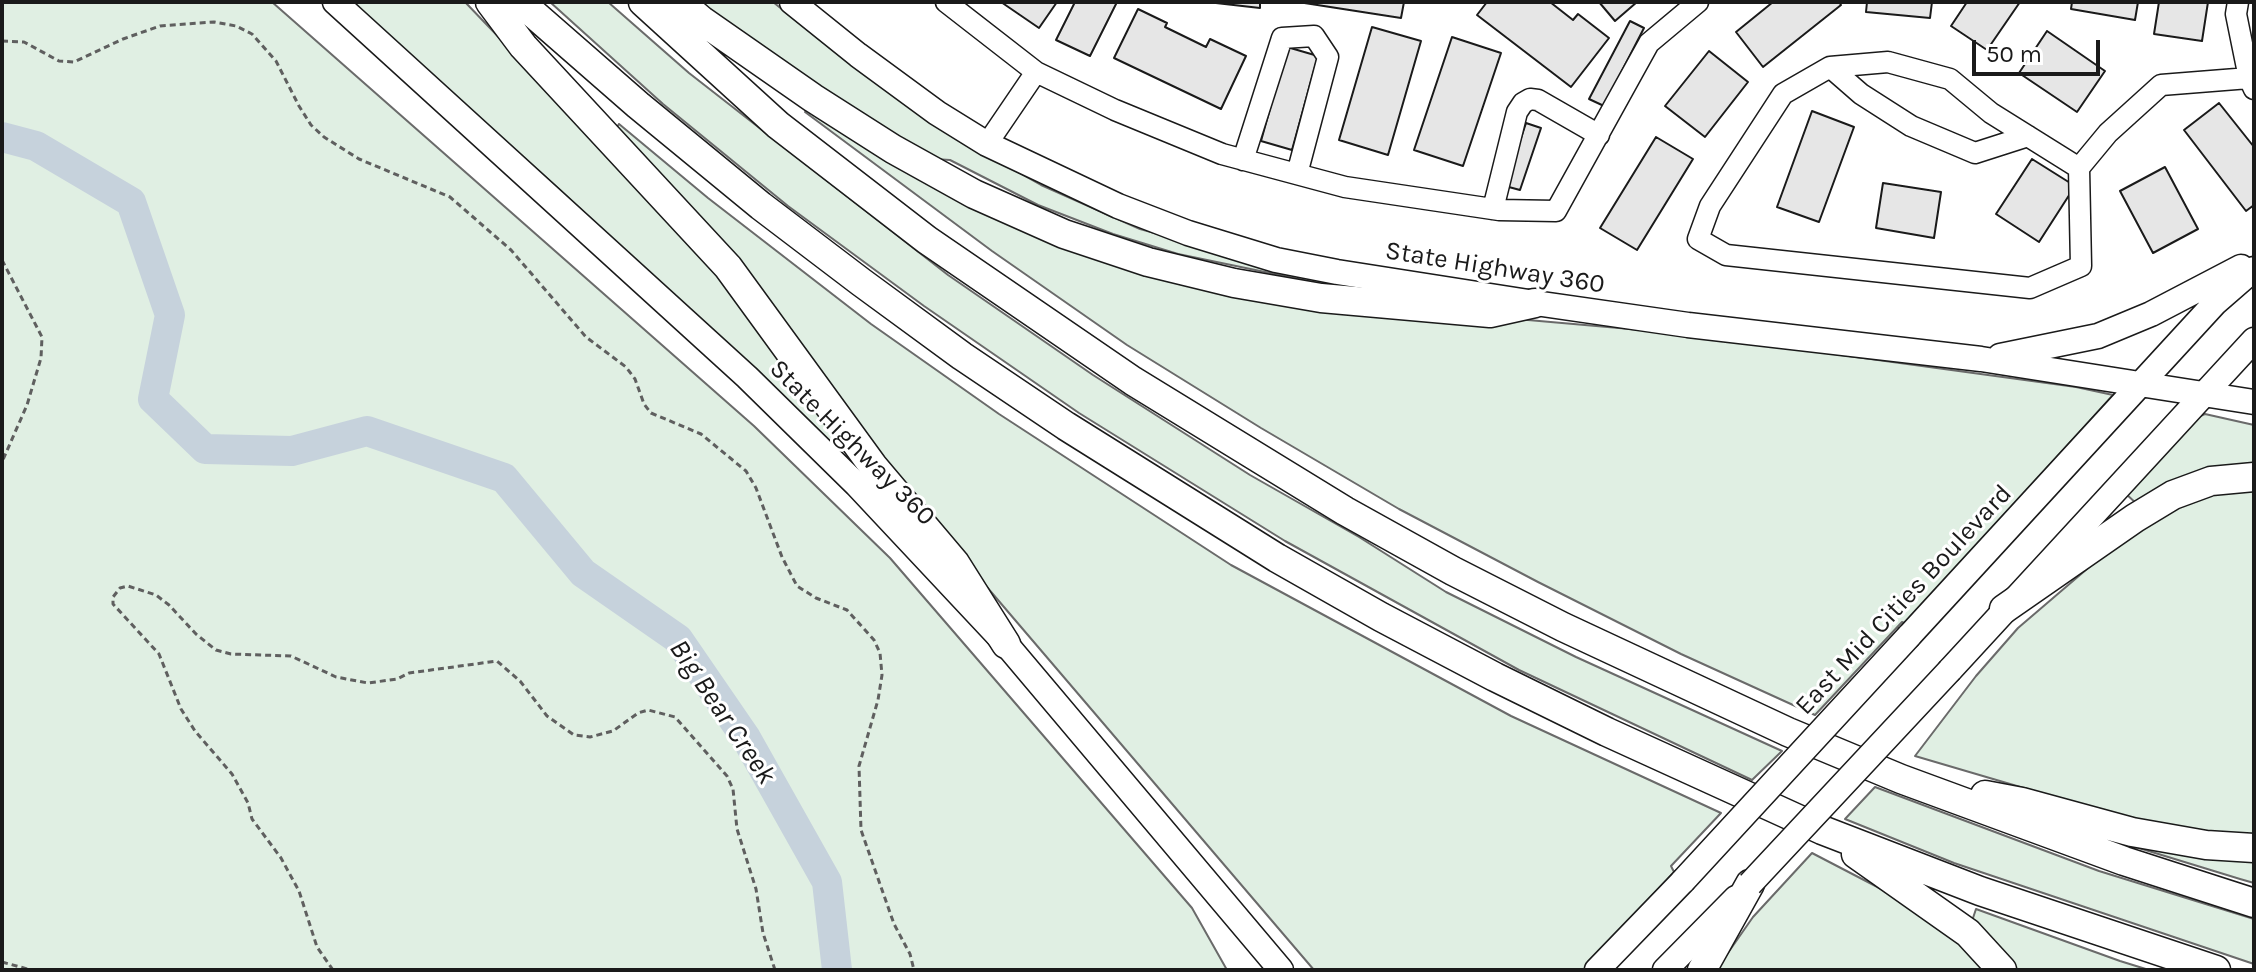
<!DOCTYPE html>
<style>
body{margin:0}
#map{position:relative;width:2256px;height:972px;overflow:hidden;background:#fff;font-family:Karla,sans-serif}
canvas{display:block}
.frame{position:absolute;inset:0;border:4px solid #1a1a1a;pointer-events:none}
.scale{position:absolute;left:1972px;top:40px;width:128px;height:36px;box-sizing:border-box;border:4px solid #1a1a1a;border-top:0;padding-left:10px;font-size:24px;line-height:28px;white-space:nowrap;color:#1a1a1a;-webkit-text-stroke:6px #fff;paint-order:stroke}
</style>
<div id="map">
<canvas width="2256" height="972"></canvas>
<div class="frame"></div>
<div class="scale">50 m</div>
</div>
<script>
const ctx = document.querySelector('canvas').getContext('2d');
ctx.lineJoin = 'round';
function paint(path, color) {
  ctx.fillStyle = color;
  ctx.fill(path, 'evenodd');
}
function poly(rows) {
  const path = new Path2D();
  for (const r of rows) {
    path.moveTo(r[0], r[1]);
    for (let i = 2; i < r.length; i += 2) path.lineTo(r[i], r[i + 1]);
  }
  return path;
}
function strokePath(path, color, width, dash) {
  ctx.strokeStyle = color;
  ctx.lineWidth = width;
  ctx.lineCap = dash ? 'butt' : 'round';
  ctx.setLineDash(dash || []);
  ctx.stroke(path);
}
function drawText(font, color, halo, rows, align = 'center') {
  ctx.font = font + ' Karla,sans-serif';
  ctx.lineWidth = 6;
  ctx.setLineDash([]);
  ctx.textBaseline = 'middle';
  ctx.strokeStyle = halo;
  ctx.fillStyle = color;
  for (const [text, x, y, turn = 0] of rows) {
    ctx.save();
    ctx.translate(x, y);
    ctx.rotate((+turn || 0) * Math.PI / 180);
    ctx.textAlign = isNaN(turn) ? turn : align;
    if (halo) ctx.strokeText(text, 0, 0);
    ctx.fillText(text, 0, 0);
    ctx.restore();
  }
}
const green = poly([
 [2,2,272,2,754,426,890,558,1192,908,1227,970,2,970,2,2],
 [350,2,465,2,696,243,843,440,836,448,560,190,350,2],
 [550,2,608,2,689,73,948,275,1093,375,1250,475,1359,537,1446,592,1576,657,1782,751,1752,780,1519,670,1285,541,1079,413,924,306,788,206,663,104,550,2],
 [696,2,773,2,844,59,966,143,1041,185,1140,229,1324,280,1323,284,1178,254,1113,234,1038,205,950,160,934,159,864,120,696,2],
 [810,105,988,209,1375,312,1528,320,1687,334,2076,387,2113,395,1906,624,1902,622,1815,715,1681,654,1538,582,1399,509,1261,428,1127,345,992,251,805,112,810,105],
 [619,124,708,198,871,324,999,414,1231,565,1511,716,1721,813,1671,866,1674,872,1584,970,1314,970,910,497,614,131,619,124],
 [2205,414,2254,425,2254,468,2138,505,2125,493,2198,417,2205,414],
 [2254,489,2254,834,2232,835,2181,829,2112,814,1915,756,1976,676,2018,628,2115,545,2153,518,2212,492,2254,489],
 [1875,787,2099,871,2254,919,2254,964,1954,863,1845,819,1875,787],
 [2129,845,2254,857,2254,883,2240,879,2129,845],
 [1812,853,1912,905,1991,970,1716,970,1753,917,1812,853],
 [1976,909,2120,961,2149,970,2016,970,1991,937,1972,921,1976,909]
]);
paint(green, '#e0efe3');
strokePath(green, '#6a6a6a', 2);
strokePath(poly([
 [2,137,36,146,131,202,170,315,153,399,205,449,292,451,367,431,504,478,583,573,678,639,746,738,827,882,837,970]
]), '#c6d2dc', 30);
const building = poly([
 [1001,2,1057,2,1039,28,1001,2],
 [1075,2,1117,2,1090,56,1056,40,1075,2],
 [1207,2,1260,2,1260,8,1207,2],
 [1298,2,1404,2,1401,18,1298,2],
 [1487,2,1550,2,1573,20,1578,14,1609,38,1571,87,1477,15,1487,2],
 [1599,2,1637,2,1615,21,1599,2],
 [1773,2,1839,2,1841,5,1763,67,1736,32,1773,2],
 [1867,2,1932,2,1930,18,1866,12,1867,2],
 [1967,2,2020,2,1987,50,1951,26,1967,2],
 [2072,2,2138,2,2135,20,2071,9,2072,2],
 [2159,2,2208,2,2202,41,2154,34,2159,2],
 [1138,9,1167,23,1165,27,1206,47,1210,39,1246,56,1221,109,1114,58,1138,9],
 [1630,21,1644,28,1604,106,1589,99,1630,21],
 [1372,27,1421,41,1388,155,1339,140,1372,27],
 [2047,31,2105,71,2077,112,2019,73,2047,31],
 [1452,37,1501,53,1463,166,1414,150,1452,37],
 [1287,47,1318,56,1292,150,1261,141,1287,47],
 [1709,51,1748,82,1705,137,1665,106,1709,51],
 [2219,103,2254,147,2254,205,2246,211,2184,130,2219,103],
 [1812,111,1854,127,1819,222,1777,207,1812,111],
 [1526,123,1541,128,1520,190,1505,186,1526,123],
 [1656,137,1693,159,1637,250,1600,228,1656,137],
 [2032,159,2075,186,2039,242,1996,214,2032,159],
 [2165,167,2198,229,2153,253,2120,191,2165,167],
 [1883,183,1941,192,1934,238,1876,228,1883,183]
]);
paint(building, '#e6e6e6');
strokePath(building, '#1a1a1a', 2);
const minor = poly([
 [946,2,1036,72,1115,110,1222,154,1345,187,1499,210,1556,211,1649,43,1698,2],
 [2238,2,2236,14,2249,78,2254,89],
 [1888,62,1950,79,1991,113,2079,168,2081,266,2030,288,1726,255,1698,239,1710,206,1783,94,1830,67,1888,62],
 [1830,67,1861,94,1911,126,1975,153,2028,136],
 [987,144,1036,72],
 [1243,160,1282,38,1314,36,1328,57,1297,174],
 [2079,168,2108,133,2161,85,2249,78],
 [1493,209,1517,112,1523,103,1530,99,1538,100,1599,135]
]);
const major = poly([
 [335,2,747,377,857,485,1006,644,1281,970],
 [792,2,858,55,937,113,987,144,1118,206,1188,233,1276,260,1337,272,1535,303,1688,325,1981,359,2254,402],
 [2000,356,2098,336,2151,314,2241,267],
 [1909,636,2215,303,2254,269],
 [1950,670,2254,340],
 [1597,970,1683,881],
 [1665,970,1736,898]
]);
const highway = poly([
 [490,2,523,46,728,267,873,466,955,563,1006,644],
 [520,2,638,105,761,206,861,282,962,356,1066,426,1277,558,1381,617,1495,677,1607,732,1822,830,1980,891,2216,970],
 [643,2,778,125,927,240,1133,381,1345,511,1453,571,1563,627,1788,732,1901,779,2124,861,2254,903],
 [680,2,701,20,813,98,893,149,974,194,1064,234,1148,262,1234,283,1321,298,1490,313,1535,303],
 [2004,609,2135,518,2173,495,2211,481,2254,477],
 [1985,795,2022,802,2132,832,2206,845,2254,848],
 [1856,854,1968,933,2002,970],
 [1702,970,1750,884]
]);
strokePath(minor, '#1a1a1a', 23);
strokePath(major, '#1a1a1a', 27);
strokePath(highway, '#1a1a1a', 31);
strokePath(poly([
 [2,41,24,42,59,61,74,62,123,39,160,26,214,22,236,26,252,34,276,61,299,106,311,125,324,137,359,159,450,197,511,250,586,337,626,367,635,379,644,404,651,413,701,434,746,471,756,488,782,557,797,586,816,598,847,610,874,640,880,653,882,675,878,700,859,766,861,830,894,924,910,954,914,970],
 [2,260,42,337,41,358,27,405,2,462],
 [2,962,31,970],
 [333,970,317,947,299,891,281,858,252,819,248,803,232,774,195,731,181,709,159,654,113,604,113,597,120,588,128,586,156,595,169,605,196,634,216,650,231,654,291,656,336,677,368,683,397,679,409,673,497,661,520,681,547,716,574,735,590,737,613,731,638,713,648,710,675,717,727,776,733,789,737,829,756,889,763,933,775,970]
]), '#5f5f5f', 3, [6, 4]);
strokePath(minor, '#fff', 20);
strokePath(major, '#fff', 24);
strokePath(highway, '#fff', 28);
const majorBridge = poly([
 [1683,881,1909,636],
 [1750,884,1950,670]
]);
strokePath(majorBridge, '#1a1a1a', 27, []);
strokePath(majorBridge, '#fff', 24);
drawText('26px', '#1a1a1a', '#fff', [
 ["State Highway 360",1495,268,9],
 ["State Highway 360",852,443,45],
 ["East Mid Cities Boulevard",1904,600,-47]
]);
drawText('italic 28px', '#1a1a1a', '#fff', [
 ["Big Bear Creek",722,712,56]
]);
</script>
